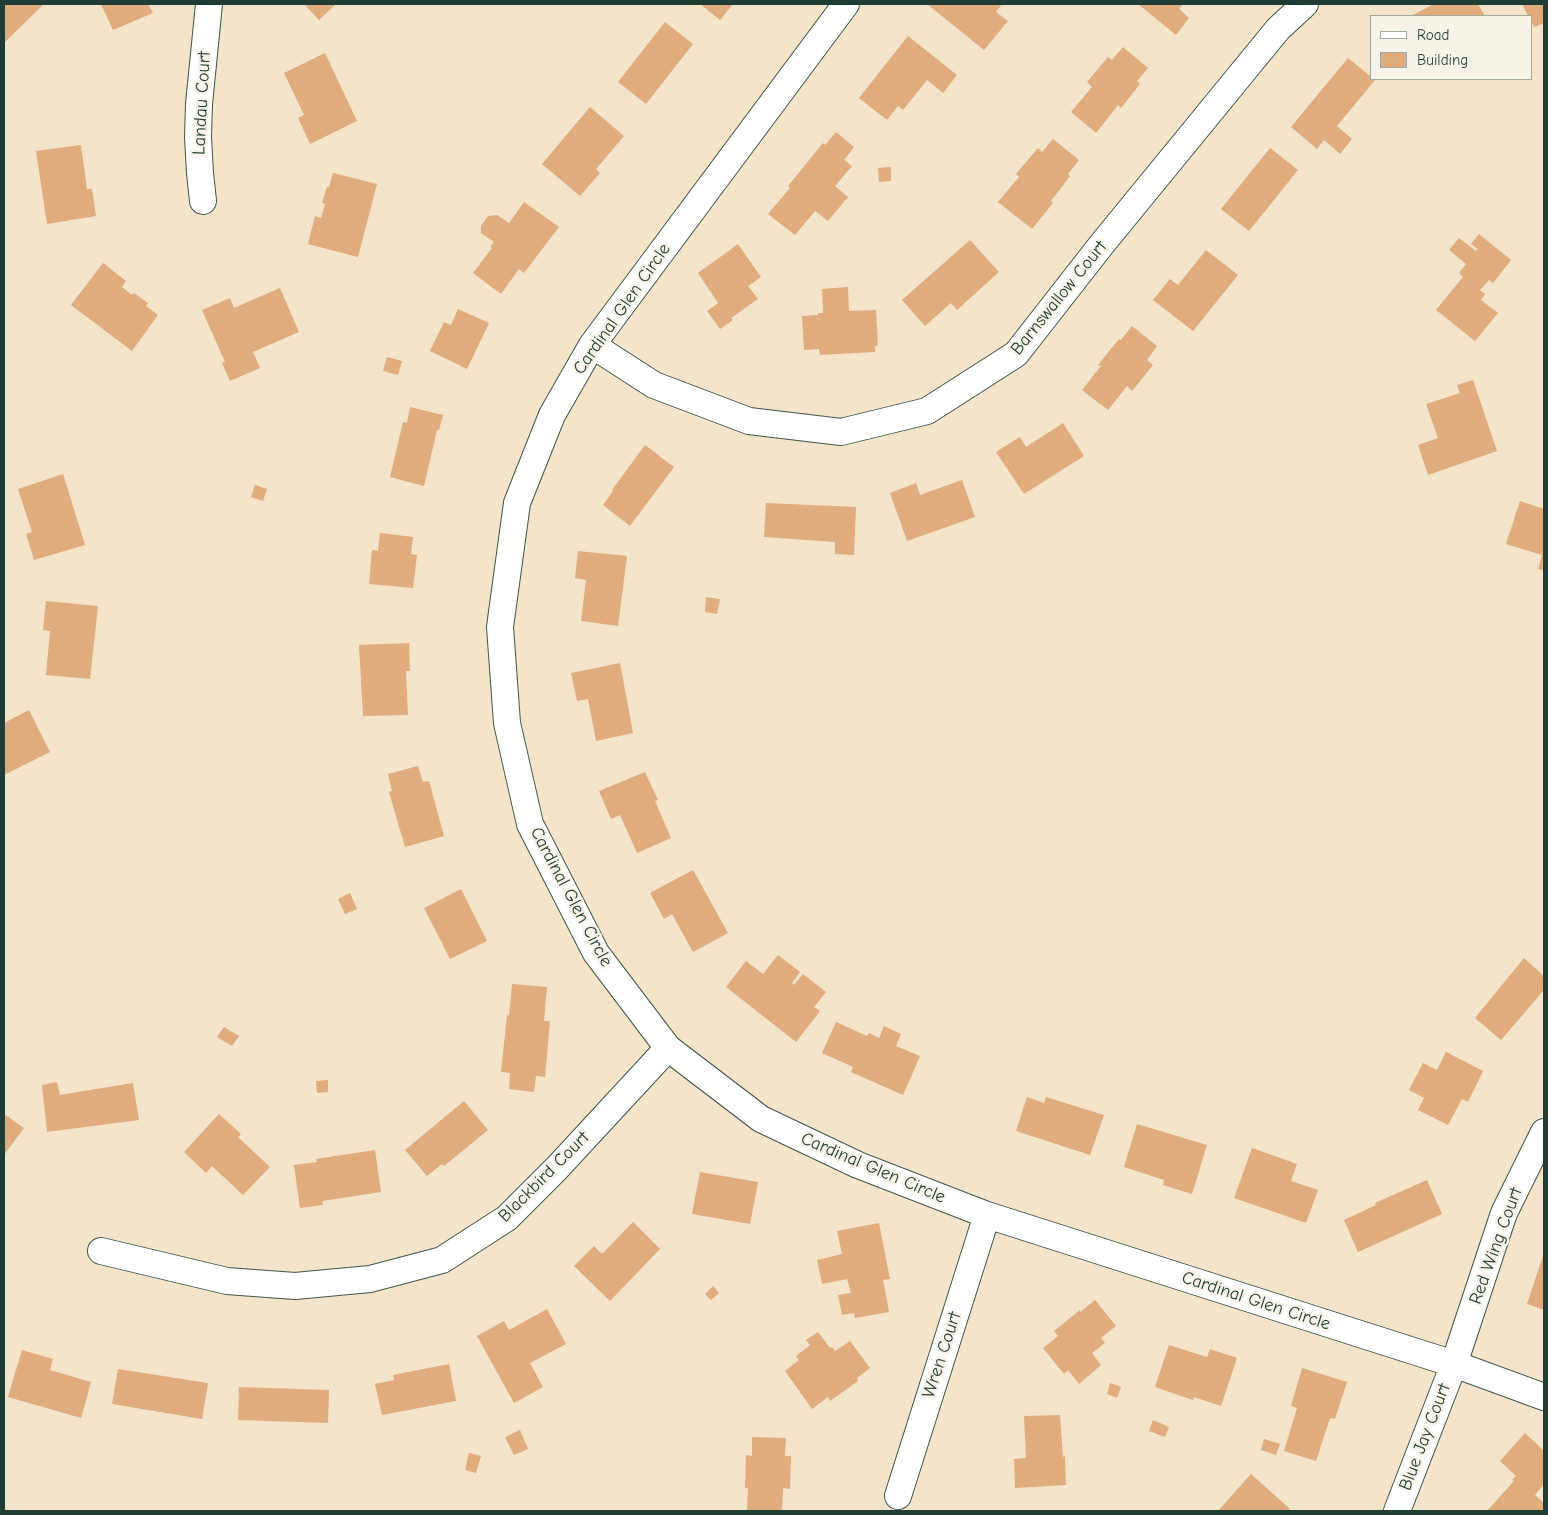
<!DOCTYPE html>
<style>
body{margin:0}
#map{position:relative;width:1548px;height:1515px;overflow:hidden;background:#f3e4ca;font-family:"Comic Neue",sans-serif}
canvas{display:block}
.frame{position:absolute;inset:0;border:5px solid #1f3d34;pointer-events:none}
.legend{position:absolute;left:1370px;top:15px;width:162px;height:65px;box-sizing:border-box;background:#f7f3e8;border:1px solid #a1aaa0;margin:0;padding:6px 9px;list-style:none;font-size:15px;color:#1f3d34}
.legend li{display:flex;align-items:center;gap:10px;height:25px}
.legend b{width:25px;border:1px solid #a1aaa0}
</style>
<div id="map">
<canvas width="1548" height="1515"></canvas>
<div class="frame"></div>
<ul class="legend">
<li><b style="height:6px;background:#fff"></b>Road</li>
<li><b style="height:14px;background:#e1ac7e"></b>Building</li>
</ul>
</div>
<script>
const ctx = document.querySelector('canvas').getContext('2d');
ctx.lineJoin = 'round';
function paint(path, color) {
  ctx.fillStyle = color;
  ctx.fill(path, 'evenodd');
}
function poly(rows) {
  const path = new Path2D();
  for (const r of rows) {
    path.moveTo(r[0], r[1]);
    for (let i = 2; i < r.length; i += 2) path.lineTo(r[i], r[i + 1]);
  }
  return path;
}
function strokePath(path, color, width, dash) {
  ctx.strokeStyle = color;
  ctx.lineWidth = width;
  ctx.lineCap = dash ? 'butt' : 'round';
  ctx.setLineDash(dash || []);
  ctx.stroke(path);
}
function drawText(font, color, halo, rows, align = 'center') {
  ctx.font = font + ' "Comic Neue",sans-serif';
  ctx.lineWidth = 5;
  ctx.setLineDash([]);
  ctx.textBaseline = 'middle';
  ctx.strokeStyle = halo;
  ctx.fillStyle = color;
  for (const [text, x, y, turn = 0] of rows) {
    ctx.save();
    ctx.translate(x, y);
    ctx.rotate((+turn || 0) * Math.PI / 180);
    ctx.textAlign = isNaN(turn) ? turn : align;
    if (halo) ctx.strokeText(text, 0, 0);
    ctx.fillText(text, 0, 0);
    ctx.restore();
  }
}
paint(poly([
 [4,4,44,4,4,43],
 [101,4,148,4,153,13,113,30],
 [304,4,336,4,319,20],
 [700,4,733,4,720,20],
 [927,4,1002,4,996,12,1008,21,984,50],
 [1138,4,1183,4,1179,9,1189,18,1176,35],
 [1434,4,1478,4,1485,16,1411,16],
 [1522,4,1544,4,1544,23,1534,27,1532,23,1532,16,1528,16],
 [665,22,693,44,646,104,618,82],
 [908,36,957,75,943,93,927,80,903,110,898,106,887,120,859,98],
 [1123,47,1148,68,1137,81,1140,84,1121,108,1118,105,1096,133,1071,112,1092,87,1087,82,1108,57,1112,60],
 [325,53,357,121,310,144,298,118,304,115,284,73],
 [1348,58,1375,80,1337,126,1352,139,1340,154,1324,140,1317,149,1291,127],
 [590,107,624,136,596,169,600,173,580,196,542,164],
 [836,132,854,147,844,160,852,166,835,186,848,197,828,221,815,211,795,235,768,214,790,188,788,186,823,143,825,145],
 [1053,139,1079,160,1068,174,1070,176,1051,201,1053,203,1032,229,998,202,1019,177,1016,174,1038,148,1042,152],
 [81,145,87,189,92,189,96,216,47,224,36,151],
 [1270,148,1298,170,1249,231,1221,209],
 [891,167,891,181,879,182,878,168],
 [333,173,377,184,358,257,308,244,315,216,321,218,325,204,322,203,327,187,329,187],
 [524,202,559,227,524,273,519,269,501,294,473,273,492,248,490,247,494,242,481,233,481,226,488,216,497,215,509,223],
 [1479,234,1511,260,1493,283,1489,280,1480,290,1485,294,1481,300,1498,313,1475,341,1436,310,1463,277,1459,273,1466,264,1449,250,1459,238,1476,251,1478,249,1471,244],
 [970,240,999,272,957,310,951,303,925,326,902,300],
 [738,244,761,277,748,286,758,299,731,318,733,320,720,329,707,311,718,303,698,273],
 [1206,250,1238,275,1193,331,1153,300,1170,279,1178,285],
 [103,263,126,281,122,287,132,295,134,293,148,303,146,306,158,315,132,351,71,305],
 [848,287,849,311,876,310,878,345,875,346,875,352,820,355,819,349,804,350,802,316,818,315,818,313,823,313,822,289],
 [280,288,299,332,253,352,260,368,230,381,222,363,225,362,202,310,230,298,234,308],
 [458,309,489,323,467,369,430,351,444,322,451,325],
 [1132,326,1157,346,1147,360,1153,365,1132,391,1127,386,1108,410,1082,390,1101,366,1098,365,1119,339,1121,340],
 [387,357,402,361,398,375,383,371],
 [1473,380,1497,451,1428,475,1418,445,1438,438,1426,404,1460,393,1457,385],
 [410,407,443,415,439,430,437,430,424,486,390,477,403,422,407,423],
 [1063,423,1084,456,1024,494,996,452,1020,437,1026,447],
 [645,445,674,467,630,526,603,505,613,491,612,490],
 [63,474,85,545,34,560,26,534,32,532,18,489],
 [962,480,975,517,907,541,890,493,916,483,920,495],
 [255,485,267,489,263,501,251,497],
 [1520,501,1544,509,1544,570,1538,569,1542,555,1506,544],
 [766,503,856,507,854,555,835,554,835,542,764,537],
 [380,533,413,537,411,554,417,555,413,588,369,584,372,550,378,551],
 [578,551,627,556,618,626,581,621,586,580,575,578],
 [706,597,720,599,717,614,705,612],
 [46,601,98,606,90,679,46,675,50,631,43,630],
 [409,643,410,671,406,671,408,715,363,716,359,645],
 [620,663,633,733,596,741,588,699,577,701,571,673],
 [29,710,50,752,4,775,4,723],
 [418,766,423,782,429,781,444,836,405,847,389,792,392,791,388,774],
 [645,772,658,800,655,801,671,838,637,853,620,815,611,819,599,791],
 [693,870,728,933,693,952,672,914,664,919,650,893],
 [461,889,487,941,450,959,424,908],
 [350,893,357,909,345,914,338,899],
 [778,955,800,972,792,983,794,985,803,974,826,992,814,1007,820,1011,796,1042,726,987,746,961,763,974],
 [1524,958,1544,976,1544,990,1501,1040,1475,1018],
 [512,984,547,987,544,1021,550,1021,545,1077,536,1076,534,1092,509,1089,510,1073,501,1072,507,1015,509,1016],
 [836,1022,867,1036,869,1033,879,1038,884,1026,901,1034,896,1046,920,1056,903,1095,851,1072,853,1067,822,1053],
 [224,1027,239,1036,232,1046,217,1037],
 [1446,1052,1483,1071,1468,1102,1462,1099,1448,1125,1418,1110,1424,1098,1409,1090,1423,1063,1437,1070],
 [328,1080,328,1092,317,1093,316,1081],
 [57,1082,60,1095,133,1083,139,1120,47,1132,42,1085],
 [1027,1097,1044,1103,1046,1097,1104,1115,1090,1155,1016,1131],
 [464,1101,488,1130,444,1166,442,1164,427,1176,405,1150],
 [4,1114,24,1128,4,1155],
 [219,1114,241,1134,238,1137,270,1167,243,1195,212,1166,206,1173,184,1152],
 [1137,1124,1207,1145,1192,1194,1163,1185,1164,1180,1124,1167],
 [1252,1148,1297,1164,1291,1181,1318,1190,1306,1223,1234,1198],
 [375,1150,381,1192,322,1201,323,1205,300,1208,294,1165,317,1162,316,1159],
 [700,1172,758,1182,750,1224,692,1214],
 [1427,1180,1442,1214,1358,1252,1344,1220,1376,1205,1375,1203],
 [633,1222,660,1249,610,1301,574,1266,594,1246,602,1254],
 [879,1223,890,1279,883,1280,889,1312,855,1318,854,1313,842,1315,838,1295,851,1293,847,1279,822,1284,817,1260,842,1254,837,1231],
 [1543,1256,1544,1257,1544,1310,1527,1304],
 [713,1286,719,1293,711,1300,705,1294],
 [1095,1300,1116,1326,1101,1338,1105,1343,1092,1353,1101,1365,1079,1384,1068,1370,1064,1374,1043,1348,1058,1336,1054,1331,1080,1310,1080,1312],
 [547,1309,566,1344,530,1363,543,1387,514,1403,477,1336,504,1321,509,1330],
 [818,1332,830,1348,832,1347,835,1351,850,1341,870,1368,857,1378,858,1381,830,1401,828,1397,812,1409,785,1371,799,1360,796,1356,810,1345,806,1340],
 [1169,1345,1207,1357,1210,1349,1237,1358,1221,1406,1194,1397,1193,1400,1155,1387],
 [22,1350,53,1359,50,1370,91,1382,81,1418,8,1397],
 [449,1364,456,1401,382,1415,375,1384,394,1380,393,1375],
 [1302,1368,1347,1382,1335,1419,1330,1418,1316,1461,1284,1451,1297,1408,1291,1406],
 [118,1369,208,1383,202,1419,112,1404],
 [1110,1383,1121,1387,1117,1398,1107,1394],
 [239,1387,329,1390,328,1423,238,1420],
 [1060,1415,1063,1457,1065,1456,1066,1485,1015,1488,1014,1459,1026,1458,1024,1416],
 [1153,1420,1169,1427,1165,1437,1149,1431],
 [520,1430,528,1449,514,1455,505,1437],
 [1525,1433,1544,1451,1544,1484,1535,1495,1544,1503,1544,1511,1487,1511,1514,1481,1512,1480,1516,1476,1500,1461],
 [752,1437,786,1438,785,1456,791,1456,790,1489,783,1488,782,1511,747,1511,748,1488,745,1488,746,1455,752,1456],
 [1264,1439,1280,1444,1276,1455,1261,1450],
 [469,1453,481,1456,476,1473,465,1470],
 [1251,1474,1290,1509,1288,1511,1218,1511]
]), '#e1ac7e');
const minor = poly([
 [846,4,592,345,552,415,517,503,500,627,507,723,530,824,596,953,668,1048,761,1119,858,1165,987,1215,1454,1364,1544,1397],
 [203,201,200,173,198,137,199,104,209,4],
 [592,345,654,385,749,421,841,432,927,411,1016,354,1102,244,1278,29,1305,4],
 [101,1251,227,1281,295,1286,370,1279,442,1260,507,1218,557,1168,668,1048],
 [898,1496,987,1215],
 [1397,1511,1454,1364,1504,1213,1544,1132]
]);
strokePath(minor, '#3f564a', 28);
strokePath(minor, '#fff', 26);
drawText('18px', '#1f3d34', '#f7f3e8', [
 ["Landau Court",202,103,-87],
 ["Barnswallow Court",1059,298,-51],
 ["Cardinal Glen Circle",622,309,-55],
 ["Cardinal Glen Circle",571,897,62],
 ["Cardinal Glen Circle",873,1168,23],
 ["Blackbird Court",544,1177,-45],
 ["Red Wing Court",1496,1246,-70],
 ["Cardinal Glen Circle",1256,1301,18],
 ["Wren Court",942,1355,-72],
 ["Blue Jay Court",1425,1437,-69]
]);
</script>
